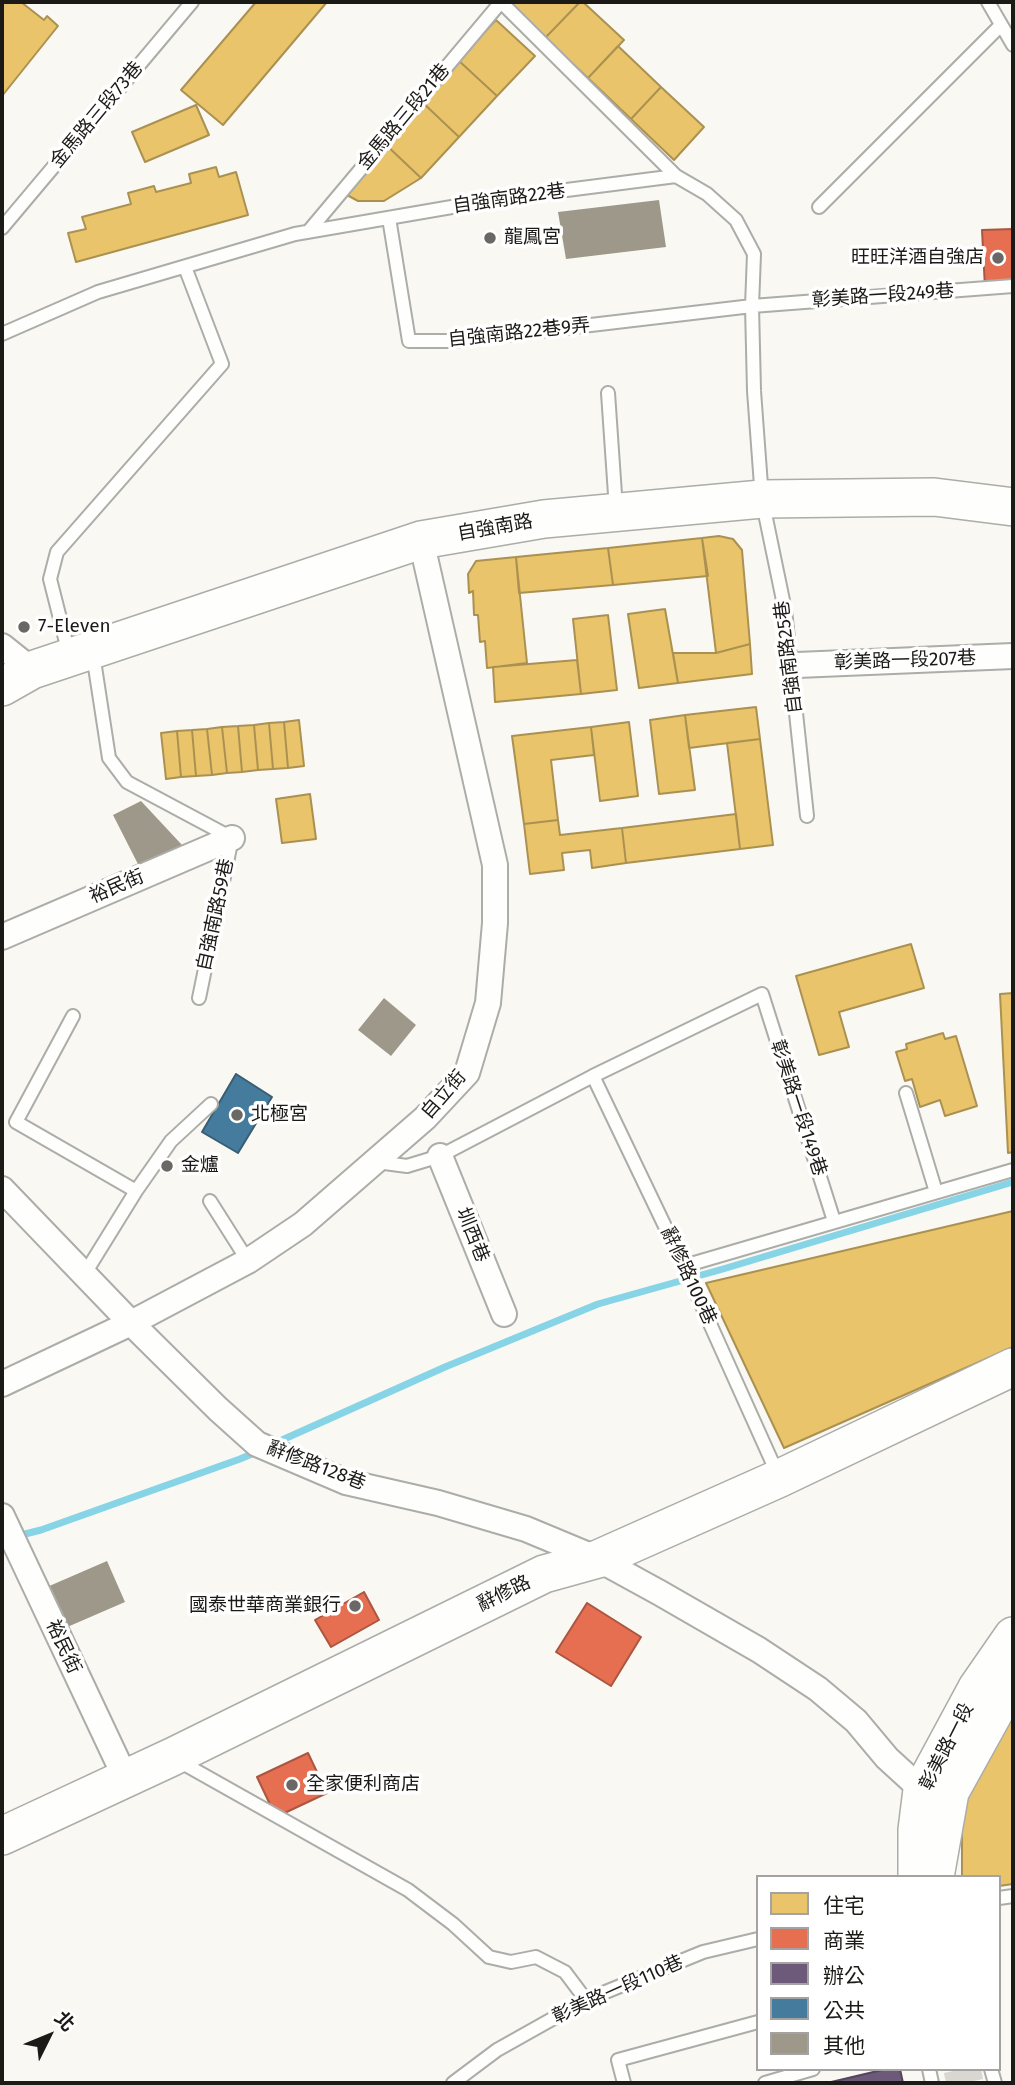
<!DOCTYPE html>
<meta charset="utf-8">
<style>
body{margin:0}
#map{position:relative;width:1015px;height:2085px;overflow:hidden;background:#f9f8f3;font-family:"Fira Sans","Noto Sans TC",sans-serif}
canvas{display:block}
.frame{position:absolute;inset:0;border:4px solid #1b1a17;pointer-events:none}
.legend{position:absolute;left:756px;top:1875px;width:245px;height:196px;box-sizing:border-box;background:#fff;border:2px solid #a4a3a2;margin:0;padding:9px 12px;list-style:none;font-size:21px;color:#1b1a17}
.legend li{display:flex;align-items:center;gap:14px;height:35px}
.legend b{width:35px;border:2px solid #a4a3a2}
.north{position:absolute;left:14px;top:2001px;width:70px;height:70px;-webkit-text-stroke:5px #fff;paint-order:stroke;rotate:47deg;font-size:19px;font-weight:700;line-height:28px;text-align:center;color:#1b1a17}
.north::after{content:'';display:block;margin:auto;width:24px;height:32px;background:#1b1a17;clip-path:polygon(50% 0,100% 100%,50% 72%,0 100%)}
</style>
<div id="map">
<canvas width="1015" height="2085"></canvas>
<div class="frame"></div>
<ul class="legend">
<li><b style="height:19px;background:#e9c46a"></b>住宅</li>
<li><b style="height:19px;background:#e76f51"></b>商業</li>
<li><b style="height:19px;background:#6d597a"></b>辦公</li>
<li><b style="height:19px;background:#457b9d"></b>公共</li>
<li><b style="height:19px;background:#9d9889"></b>其他</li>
</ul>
<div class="north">北</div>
</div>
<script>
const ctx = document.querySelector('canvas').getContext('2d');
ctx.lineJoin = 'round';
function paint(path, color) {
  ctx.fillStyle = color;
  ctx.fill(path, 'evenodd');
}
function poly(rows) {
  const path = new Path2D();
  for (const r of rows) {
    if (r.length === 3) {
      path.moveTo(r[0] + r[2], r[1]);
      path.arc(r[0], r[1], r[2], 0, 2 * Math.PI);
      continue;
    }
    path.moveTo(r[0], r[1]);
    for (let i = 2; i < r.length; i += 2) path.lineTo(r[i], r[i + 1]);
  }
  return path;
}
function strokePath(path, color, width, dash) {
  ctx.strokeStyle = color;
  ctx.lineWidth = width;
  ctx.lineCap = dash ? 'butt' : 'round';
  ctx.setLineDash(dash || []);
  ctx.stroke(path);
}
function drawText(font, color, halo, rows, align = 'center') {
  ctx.font = font + ' "Fira Sans","Noto Sans TC",sans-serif';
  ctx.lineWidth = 7;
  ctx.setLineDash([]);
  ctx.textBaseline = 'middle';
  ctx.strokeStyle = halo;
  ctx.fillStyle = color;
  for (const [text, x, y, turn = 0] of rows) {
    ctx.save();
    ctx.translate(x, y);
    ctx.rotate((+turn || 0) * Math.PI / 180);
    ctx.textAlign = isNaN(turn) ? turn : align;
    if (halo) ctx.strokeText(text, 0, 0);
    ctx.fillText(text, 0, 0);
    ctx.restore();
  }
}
const homes = poly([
 [2,2,21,2,44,20,47,16,58,26,2,96,2,2],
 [256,2,327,2,223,125,181,90,256,2],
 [507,2,580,2,545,38,507,2],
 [580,2,583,2,624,40,588,78,545,38,580,2],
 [496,20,535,56,497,96,458,60,496,20],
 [618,46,661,87,631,119,588,78,618,46],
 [458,60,497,96,459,137,421,101,458,60],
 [661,87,704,127,674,160,631,119,661,87],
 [421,101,459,137,421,178,383,142,421,101],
 [196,105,209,135,145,162,132,132,196,105],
 [383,142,421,178,384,201,358,201,347,195,345,187,383,142],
 [216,167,219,177,236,172,248,215,76,262,68,233,86,229,82,217,131,204,128,193,154,186,156,192,191,183,189,174,216,167],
 [719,536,733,539,742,550,750,644,716,653,702,538,719,536],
 [702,538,708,576,613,585,608,548,702,538],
 [608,548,613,585,519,593,516,557,608,548],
 [516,557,527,663,487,668,485,641,480,642,478,615,474,615,473,591,469,593,468,574,476,561,516,557],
 [665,609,678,683,639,688,628,614,665,609],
 [608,615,617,690,581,694,573,619,608,615],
 [750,644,752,674,678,683,673,653,716,653,750,644],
 [577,660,581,694,495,702,493,667,577,660],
 [756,707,760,739,689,748,685,715,756,707],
 [685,715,695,790,659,794,650,720,685,715],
 [299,720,304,766,288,768,284,722,299,720],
 [284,722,288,768,273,769,269,723,284,722],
 [629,722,638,796,600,801,591,727,629,722],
 [269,723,273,769,258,770,254,725,269,723],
 [254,725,258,770,242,772,238,726,254,725],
 [238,726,242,772,227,773,222,727,238,726],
 [222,727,227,773,212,775,207,729,222,727],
 [591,727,594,755,551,760,558,820,524,824,512,736,591,727],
 [207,729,212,775,196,776,192,730,207,729],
 [192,730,196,776,181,777,177,731,192,730],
 [177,731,181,777,166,779,161,733,177,731],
 [760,739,773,845,740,849,727,743,760,739],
 [310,794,316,839,282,843,276,799,310,794],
 [736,814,740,849,626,863,622,828,736,814],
 [558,820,560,835,622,828,626,863,592,868,590,850,562,853,564,870,530,874,524,824,558,820],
 [911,944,924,988,839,1012,849,1047,819,1055,796,976,911,944],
 [1013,993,1013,1152,1008,1153,1000,994,1013,993],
 [943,1033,945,1039,956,1036,977,1106,945,1116,940,1100,920,1107,912,1079,905,1081,896,1052,907,1049,906,1044,943,1033],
 [1013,1211,1013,1347,784,1448,706,1283,1013,1211],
 [1013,1698,1013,1884,999,1886,999,1877,962,1877,962,1809,1013,1698]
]);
paint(homes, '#e9c46a');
strokePath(homes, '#ab9151', 2);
const shops = poly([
 [1013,229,1013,286,985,288,982,230,1013,229],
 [364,1592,379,1620,331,1647,315,1620,364,1592],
 [587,1603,641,1637,611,1686,556,1652,587,1603],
 [308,1753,327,1793,276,1817,257,1777,308,1753]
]);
paint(shops, '#e76f51');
strokePath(shops, '#aa5640', 2);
const offices = poly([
 [886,2069,900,2069,903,2083,827,2083,886,2069]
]);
paint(offices, '#6d597a');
strokePath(offices, '#54465c', 2);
const public = poly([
 [236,1074,272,1097,238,1153,202,1132,236,1074]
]);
paint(public, '#457b9d');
strokePath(public, '#385e75', 2);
strokePath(poly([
 [273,1444,445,1367,598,1304,723,1269,1013,1182],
 [17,1536,41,1530,240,1459,259,1451]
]), '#86d4e5', 7);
paint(poly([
 [659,200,666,247,566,259,558,212],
 [141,801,182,845,140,868,113,815],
 [384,998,416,1025,391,1056,358,1030],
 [167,1167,7],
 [107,1561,125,1602,65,1628,47,1587]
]), '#9d9889');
strokePath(poly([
 [962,2069,965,2083]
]), '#d8d7d2', 37, [37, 18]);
const lane = poly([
 [501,2,676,176],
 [988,2,1013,45],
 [819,207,1001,25],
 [389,218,409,341,455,341,752,306,1013,286],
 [2,228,192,2],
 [308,232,501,2],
 [2,334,98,292,295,234,504,198,676,176,707,194,736,220,754,254,752,306,754,391,762,499,785,610,807,816],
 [608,393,616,509],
 [69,654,50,579,57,552,222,364,185,267],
 [93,654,109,758,127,782,232,838,199,998],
 [73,1016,16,1122,136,1191,84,1275],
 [593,1076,684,1266,778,1475],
 [906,1093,936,1192],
 [377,1162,407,1166,440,1156,593,1076,762,994,834,1221],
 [136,1191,171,1141,211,1104],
 [210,1201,248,1261],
 [684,1266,1013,1170],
 [177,1760,408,1890,453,1924,489,1957,511,1962,536,1957,565,1972,586,2000],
 [999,1898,1013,1896],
 [929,2069,932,2083],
 [991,2069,995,2083],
 [453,2083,497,2050,586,2000,703,1952,758,1939],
 [624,2083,618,2060,758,2022],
 [765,2083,813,2069]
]);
const street = poly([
 [2,646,32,670],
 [797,665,1013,656],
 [2,937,232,838],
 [440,1156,504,1314],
 [2,1189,131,1323,218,1409,257,1444,346,1482,438,1503,526,1529,598,1559,660,1593,759,1650,818,1689,856,1721,887,1758,922,1790,936,1791],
 [2,1384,131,1323,248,1261,303,1224,425,1118,467,1073,488,1003,495,923,495,865,421,540],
 [2,1516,125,1777]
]);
const secondary = poly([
 [2,687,32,670,421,540,544,519,762,499,934,497,1013,507],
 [2,1836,172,1757,544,1574,598,1559,780,1478,1013,1367],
 [917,1877,917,1830,922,1790,977,1688,1013,1636],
 [935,1877,950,1792,1013,1678]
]);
strokePath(lane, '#acaca8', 16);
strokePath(street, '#acaca8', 28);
strokePath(secondary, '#acaca8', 40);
strokePath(lane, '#fefefd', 12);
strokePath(street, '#fefefd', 24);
strokePath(secondary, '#fefefd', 37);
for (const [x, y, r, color] of [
 [490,238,7,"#696864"],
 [998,258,7,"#696864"],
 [24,627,7,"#696864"],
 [237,1115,7,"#696864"],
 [167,1166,7,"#696864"],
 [355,1606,7,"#696864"],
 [292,1785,7,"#696864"]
]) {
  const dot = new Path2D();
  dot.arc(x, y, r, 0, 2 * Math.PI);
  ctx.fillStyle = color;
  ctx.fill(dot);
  strokePath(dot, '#fff', 2.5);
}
drawText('19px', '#1b1a17', '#fff', [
 ["金馬路三段73巷",97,115,-50],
 ["金馬路三段21巷",404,117,-50],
 ["自強南路22巷",509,199,-8],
 ["彰美路一段249巷",883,296,-4],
 ["自強南路22巷9弄",519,333,-6],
 ["自強南路",495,528,-10],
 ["自強南路25巷",789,657,-97],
 ["彰美路一段207巷",905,661,-2],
 ["裕民街",117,887,-23],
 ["自強南路59巷",216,915,-78],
 ["自立街",444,1095,-49],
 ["彰美路一段149巷",798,1108,72],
 ["圳西巷",472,1235,68],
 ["辭修路100巷",688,1276,65],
 ["辭修路128巷",316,1466,21],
 ["辭修路",504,1594,-26],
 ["裕民街",63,1647,65],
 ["彰美路一段",947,1747,-63],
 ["彰美路一段110巷",618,1990,-24]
]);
drawText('19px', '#1b1a17', '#fff', [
 ["龍鳳宮",504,238],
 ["旺旺洋酒自強店",984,258,"right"],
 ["7-Eleven",38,627],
 ["北極宮",251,1115],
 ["金爐",181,1166],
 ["國泰世華商業銀行",341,1606,"right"],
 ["全家便利商店",306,1785]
], 'left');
</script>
